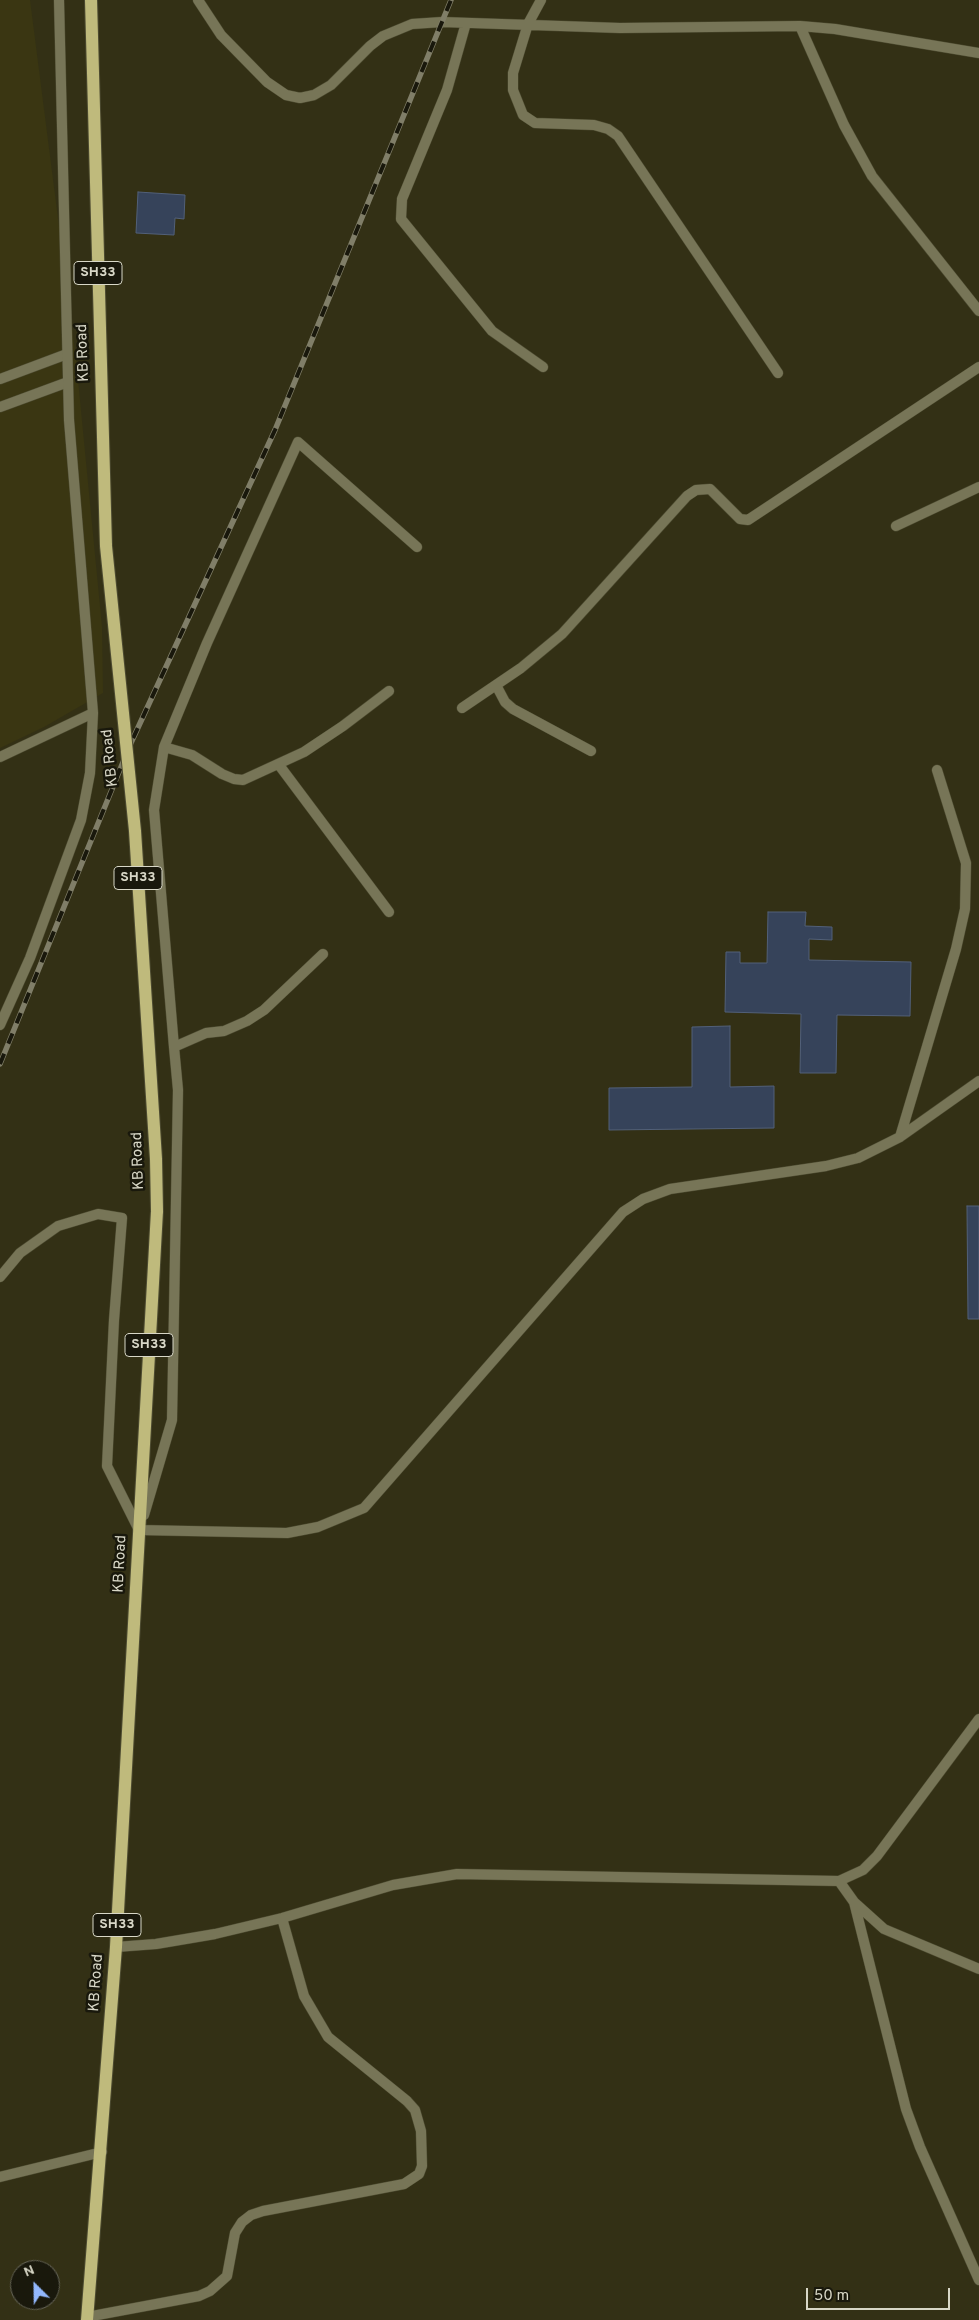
<!DOCTYPE html>
<style>
body{margin:0}
#map{position:relative;width:979px;height:2320px;overflow:hidden;background:#333015;font-family:Overpass,sans-serif}
canvas{display:block}
.north{position:absolute;left:10px;top:2260px;width:50px;height:50px;box-sizing:border-box;background:#19180c;border:1px solid #656457;border-radius:50%;rotate:337deg;font-size:14px;font-weight:700;line-height:20px;text-align:center;color:#d8d7c7}
.north::after{content:'';display:block;margin:auto;width:18px;height:22px;background:#92b7fd;clip-path:polygon(50% 0,100% 100%,50% 72%,0 100%)}
.scale{position:absolute;left:806px;top:2288px;width:144px;height:22px;box-sizing:border-box;border:2px solid #d8d7c7;border-top:0;padding-left:6px;font-size:15px;line-height:18px;white-space:nowrap;color:#d8d7c7;-webkit-text-stroke:4px #19180c;paint-order:stroke}
</style>
<div id="map">
<canvas width="979" height="2320"></canvas>
<div class="north">N</div>
<div class="scale">50 m</div>
</div>
<script>
const ctx = document.querySelector('canvas').getContext('2d');
ctx.lineJoin = 'round';
function paint(path, color) {
  ctx.fillStyle = color;
  ctx.fill(path, 'evenodd');
}
function poly(rows) {
  const path = new Path2D();
  for (const r of rows) {
    path.moveTo(r[0], r[1]);
    for (let i = 2; i < r.length; i += 2) path.lineTo(r[i], r[i + 1]);
  }
  return path;
}
function strokePath(path, color, width, dash) {
  ctx.strokeStyle = color;
  ctx.lineWidth = width;
  ctx.lineCap = dash ? 'butt' : 'round';
  ctx.setLineDash(dash || []);
  ctx.stroke(path);
}
function drawText(font, color, halo, rows, align = 'center') {
  ctx.font = font + ' Overpass,sans-serif';
  ctx.lineWidth = 5;
  ctx.setLineDash([]);
  ctx.textBaseline = 'middle';
  ctx.strokeStyle = halo;
  ctx.fillStyle = color;
  for (const [text, x, y, turn = 0] of rows) {
    ctx.save();
    ctx.translate(x, y);
    ctx.rotate((+turn || 0) * Math.PI / 180);
    ctx.textAlign = isNaN(turn) ? turn : align;
    if (halo) ctx.strokeText(text, 0, 0);
    ctx.fillText(text, 0, 0);
    ctx.restore();
  }
}
paint(poly([
 [0,0,30,0,76,359,102,627,103,693,44,727,0,748]
]), '#3a3612');
const building = poly([
 [138,192,185,195,184,219,175,218,174,235,136,233,138,192],
 [768,912,806,912,805,926,832,927,832,940,809,939,809,960,911,962,910,1016,837,1015,836,1073,800,1073,801,1014,725,1012,726,952,740,952,740,963,767,963,768,912],
 [730,1026,730,1087,774,1086,774,1128,609,1130,609,1088,692,1087,692,1027,730,1026],
 [967,1206,979,1206,979,1319,968,1319,967,1206]
]);
paint(building, '#36435a');
strokePath(building, '#526079', 1);
const service = poly([
 [0,379,67,354],
 [0,407,68,382]
]);
const minor = poly([
 [198,0,221,35,267,82,286,95,300,98,314,95,331,85,370,46,383,36,412,24,442,22,620,28,800,26,835,29,979,53],
 [541,0,528,24,513,73,513,90,523,115,535,123,594,125,608,129,618,136,778,373],
 [466,23,447,90,402,199,401,219,492,331,543,367],
 [800,26,844,125,872,176,979,311],
 [896,526,979,487],
 [496,685,505,702,513,709,591,751],
 [462,708,521,668,562,634,687,496,696,490,710,489,740,519,748,520,979,367],
 [164,747,192,755,222,774,234,779,243,780,304,752,343,726,389,691],
 [0,757,93,713,69,420,59,0],
 [279,765,389,912],
 [0,1025,30,958,81,820,90,773,93,713],
 [174,1047,154,810,164,747,207,643,298,442,417,547],
 [900,1137,956,949,965,909,966,863,937,770],
 [0,1277,20,1253,58,1226,98,1214,122,1218,114,1320,107,1466,139,1530],
 [144,1515,172,1420,178,1090,174,1047,206,1033,224,1031,247,1021,264,1010,323,954],
 [139,1530,287,1533,318,1527,364,1508,623,1212,643,1199,670,1189,826,1166,858,1158,900,1137,979,1081],
 [839,1881,854,1902,884,1929,979,1969],
 [854,1902,906,2109,920,2147,979,2280],
 [116,1947,156,1944,215,1934,282,1918,393,1885,457,1874,839,1881,863,1870,877,1856,979,1719],
 [0,2177,102,2152],
 [87,2317,199,2296,210,2291,227,2276,235,2233,242,2222,251,2215,263,2211,404,2184,419,2174,422,2166,421,2131,415,2110,407,2101,328,2037,304,1996,282,1918]
]);
const primary = poly([
 [91,0,106,546],
 [87,2320,116,1947,157,1211]
]);
strokePath(service, '#4d4b31', 11);
strokePath(minor, '#4d4b31', 11);
strokePath(primary, '#4d4b31', 14);
strokePath(service, '#777557', 10);
strokePath(minor, '#777557', 10);
strokePath(primary, '#bfba7c', 12);
const rail = poly([
 [0,1064,130,745,275,430,451,0]
]);
strokePath(rail, '#807e68', 5.5);
strokePath(rail, '#19180c', 4, [11]);
const primaryBridge = poly([
 [106,546,135,831,156,1159,157,1211]
]);
strokePath(primaryBridge, '#4d4b31', 14, []);
strokePath(primaryBridge, '#bfba7c', 12);
for (const [x, y, w] of [
 [98,273,48],
 [138,878,48],
 [149,1345,48],
 [117,1925,48]
]) {
  const box = new Path2D();
  box.roundRect(x - w / 2, y - 11.5, w, 23, 4);
  ctx.fillStyle = '#19180c';
  ctx.fill(box);
  strokePath(box, '#d8d7c7', 1);
}
drawText('bold 14px', '#d8d7c7', null, [
 ["SH33",98,273],
 ["SH33",138,878],
 ["SH33",149,1345],
 ["SH33",117,1925]
]);
drawText('15px', '#d8d7c7', '#19180c', [
 ["KB Road",84,353,-92],
 ["KB Road",111,758,-96],
 ["KB Road",139,1161,-92],
 ["KB Road",121,1564,-87],
 ["KB Road",97,1983,-86]
]);
</script>
